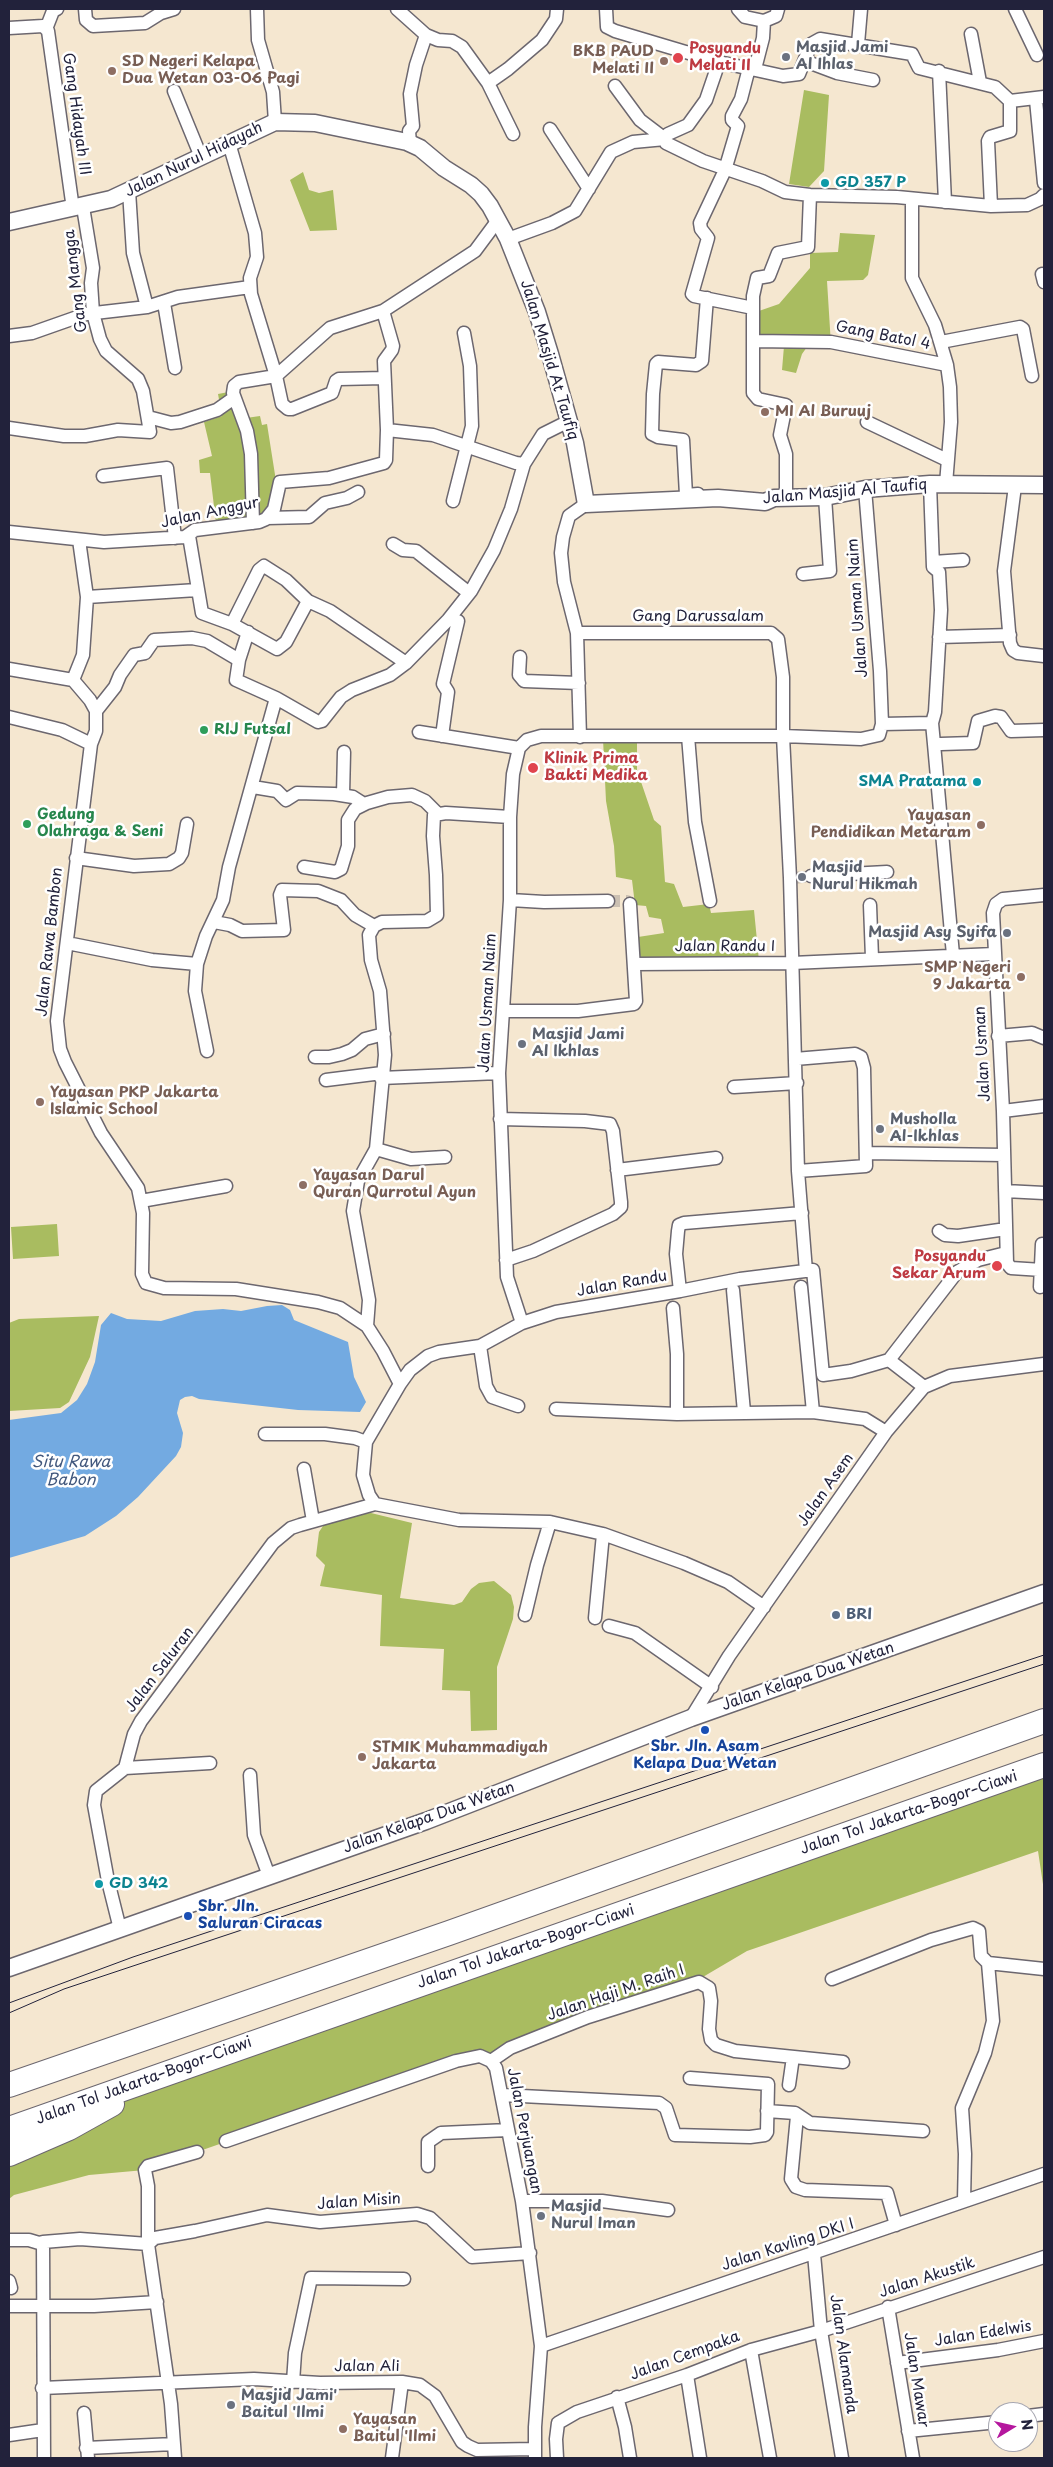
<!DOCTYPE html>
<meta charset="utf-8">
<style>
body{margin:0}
#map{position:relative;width:1053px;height:2467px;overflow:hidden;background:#f5e7d0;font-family:"Playpen Sans",sans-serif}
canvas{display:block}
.frame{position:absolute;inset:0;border:10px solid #22223b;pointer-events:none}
.north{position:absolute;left:988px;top:2402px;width:50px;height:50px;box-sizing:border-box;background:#fff;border:1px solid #a7a7b1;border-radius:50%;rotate:81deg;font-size:14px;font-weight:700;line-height:20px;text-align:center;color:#22223b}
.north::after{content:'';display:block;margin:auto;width:18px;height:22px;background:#b5179e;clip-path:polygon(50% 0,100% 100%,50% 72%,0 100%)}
</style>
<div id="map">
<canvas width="1053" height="2467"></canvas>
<div class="frame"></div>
<div class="north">N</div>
</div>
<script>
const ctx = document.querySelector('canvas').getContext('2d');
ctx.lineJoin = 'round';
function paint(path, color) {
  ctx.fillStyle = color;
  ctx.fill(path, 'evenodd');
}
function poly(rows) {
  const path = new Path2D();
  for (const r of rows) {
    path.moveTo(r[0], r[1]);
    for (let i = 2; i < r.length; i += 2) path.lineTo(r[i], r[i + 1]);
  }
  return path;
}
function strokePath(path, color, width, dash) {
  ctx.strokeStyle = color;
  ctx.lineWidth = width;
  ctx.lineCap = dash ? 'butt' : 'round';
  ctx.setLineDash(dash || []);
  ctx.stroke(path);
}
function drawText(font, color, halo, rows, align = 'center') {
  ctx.font = font + ' "Playpen Sans",sans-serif';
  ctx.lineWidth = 5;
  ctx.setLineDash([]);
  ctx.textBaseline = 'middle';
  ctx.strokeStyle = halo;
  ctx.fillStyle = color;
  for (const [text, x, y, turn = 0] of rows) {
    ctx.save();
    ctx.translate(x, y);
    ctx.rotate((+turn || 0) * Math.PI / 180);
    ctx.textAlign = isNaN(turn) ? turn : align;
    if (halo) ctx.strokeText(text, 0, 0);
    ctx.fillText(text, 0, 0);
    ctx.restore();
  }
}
paint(poly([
 [804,90,829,95,824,171,809,187,789,184],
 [303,172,309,190,319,193,333,190,337,230,310,231,290,180],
 [840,233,875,235,868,275,863,280,827,281,831,345,807,347,802,354,796,373,782,370,784,346,756,342,756,312,779,304,810,268,810,253,838,252],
 [234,391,246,418,260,416,262,425,267,424,276,481,273,501,261,517,216,523,210,473,200,473,199,460,212,456,204,422,222,416,218,394],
 [603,739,637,741,637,770,654,820,661,826,665,882,674,884,683,907,709,904,711,913,754,910,759,961,641,963,638,937,664,933,661,919,649,917,646,906,635,905,632,880,616,877,614,846,606,801],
 [57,1224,59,1256,13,1259,11,1227],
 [99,1316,90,1357,69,1402,60,1408,9,1411,9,1323,19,1319],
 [371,1513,412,1523,400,1598,454,1605,462,1602,471,1589,479,1583,494,1581,511,1595,514,1607,513,1619,497,1667,497,1730,471,1731,470,1691,442,1690,444,1649,380,1646,382,1595,320,1586,325,1565,316,1556,319,1532,325,1523,357,1514],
 [1044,1765,1044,1891,1038,1851,747,1951,691,1984,488,2057,369,2092,145,2170,89,2175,14,2195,9,2199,9,2153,161,2074]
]), '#a9bc60');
paint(poly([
 [282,1305,290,1310,294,1320,348,1342,354,1377,366,1402,360,1412,298,1410,199,1399,192,1396,185,1397,180,1400,177,1413,183,1433,181,1447,176,1456,138,1497,116,1516,85,1536,9,1558,9,1420,61,1413,77,1400,87,1384,95,1362,101,1325,111,1313,127,1319,161,1321,195,1311,223,1309,241,1311,267,1306]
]), '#73aae1');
strokePath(poly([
 [794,878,811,876],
 [608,901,627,901,630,904]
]), '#cbc0b2', 12, [12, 6]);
const minor = poly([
 [85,9,86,20,93,26,145,23,161,13,174,9],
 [257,9,258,40,273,92,275,122],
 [397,9,426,35,438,40,452,41,462,47,488,83,513,134],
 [606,9,607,27,615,31,719,62,783,76,799,74,811,44,820,39,912,54,919,68,995,87,1010,101,1044,97],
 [738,9,745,17,764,21],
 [1015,9,1037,55],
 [764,21,776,16,778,9],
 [9,28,43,26,48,31,73,209],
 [46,29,53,11,57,9],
 [971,34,980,82],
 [858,44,861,9],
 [805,61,837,73,873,80],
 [749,68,741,99,732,116,732,120,738,126,725,170,700,223,701,229,708,238,692,294,694,296,753,308],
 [755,69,763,38,764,21],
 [939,71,945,202],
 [488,83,508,69,542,40,556,19,557,9],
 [615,86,640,120,665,139,666,143,703,161,762,181,785,192,810,195,897,197,991,206,1027,205,1040,199,1044,195],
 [174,91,201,157],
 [1036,100,1044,183],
 [550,129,589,189],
 [229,143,255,233,257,257,250,278,251,294,276,376,282,404,288,409,292,409,332,393,336,381,339,379,384,378],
 [410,143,409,131,413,126,410,94,416,65,426,35],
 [129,191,133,253,147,307],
 [912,199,912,278,935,325,947,365,950,387,951,422,946,484],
 [991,206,988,141,990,137,1010,131,1010,101],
 [508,239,552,223,575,211,611,152,633,142,665,139,668,134,688,125,706,100,719,62],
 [1042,274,1044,282],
 [164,303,175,368],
 [9,336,32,333,86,314,147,307,178,297,250,287],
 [753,341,831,342,947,365],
 [941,342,1020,327,1023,329,1032,376],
 [148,417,171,423,180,422,217,410,234,398],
 [867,422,947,460],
 [9,428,64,436,85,436,118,430,150,432,143,391,138,379,106,351,100,339,93,313,91,283,93,268,83,207],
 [387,430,433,435,516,463,524,464,543,434,569,421],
 [103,476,167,468,175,538],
 [930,484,933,567,939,572,941,610,935,712,932,723],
 [1015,486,1004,571,1010,643,1013,650,1018,653,1044,656],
 [698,494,686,495,683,440,658,437,652,434,653,394,656,364,658,362,696,365,702,361,707,298],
 [786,498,786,454,780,435,786,405,758,399,753,393,753,296,757,278,769,276,778,253,808,247,810,195],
 [453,501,472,426,470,366,464,333],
 [267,518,309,517,325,503,347,498,358,492],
 [253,523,251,454,247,431,233,393,234,386,239,382,276,376,330,328,383,311,475,251,498,220],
 [9,532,104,542,185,537,195,530,259,522,266,519,274,509,280,482,329,478,384,463,386,460,387,430,384,361,392,350,393,346,383,311],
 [189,536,202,613,232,624,277,649,286,642,308,601],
 [393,544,403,550,416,551,469,593],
 [933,562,963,560],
 [803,574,830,571,825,497],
 [87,597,197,590],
 [232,624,259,570,264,566,286,580,308,601,330,611,406,663],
 [577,633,771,633,778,639,783,677,783,736,790,878,798,1171,806,1271],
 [939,637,1010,635],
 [520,657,519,675,524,681,579,683],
 [239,660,248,632],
 [9,669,73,680,90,700,96,711,96,731,91,744,57,1021,60,1049,65,1062,101,1133,138,1188,143,1213,142,1274,146,1283,164,1288,236,1289,318,1302,340,1308,367,1326,383,1351,400,1384,366,1442,363,1475,369,1495,375,1504,459,1520,550,1522,603,1534,684,1563,728,1582,764,1607],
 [73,680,83,655,87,597,79,540],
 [96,711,115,687,120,675,134,655,145,653,154,640,192,638,207,641,239,660,236,680,276,698,318,722,322,721,341,697,352,690,390,675,406,663,448,620,471,591,494,550,511,509,524,464],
 [9,717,62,730,91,744],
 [882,724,932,723,934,744,941,744,973,743,978,721,995,716,1001,717,1011,731,1044,730],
 [419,732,519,748],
 [442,736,448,692,443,684,458,621],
 [688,736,695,822,710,901],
 [580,737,577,633,564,582,561,553,563,537,569,516,586,504],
 [934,744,953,955],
 [253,787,277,791,286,800,297,793,334,794,353,797,364,804],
 [343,795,344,752],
 [76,858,134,866,169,864,179,858,182,853,187,824],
 [304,867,335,872,341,869,348,846,348,820,355,809,367,803,388,797,412,795,425,801,437,813],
 [811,876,887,872],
 [510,900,544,902,608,901],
 [870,905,872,958],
 [214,922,230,925,242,931,284,930,280,895,282,890,318,891,341,900,355,915,374,926],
 [67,943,152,960,197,964],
 [634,964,792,963,994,954],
 [504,1011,578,1011,634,1004,636,1001,630,904],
 [998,1036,1032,1033,1044,1038],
 [207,1051,195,991,197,964,206,936,223,900,229,867,276,698],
 [315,1057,329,1057,342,1054,352,1050,365,1039,384,1034],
 [795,1059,855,1054,861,1057,864,1068,866,1166,798,1171],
 [381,1078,499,1073],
 [326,1080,382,1073],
 [734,1087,797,1083],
 [1003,1111,1044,1106],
 [500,1119,585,1121,610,1124,613,1131,621,1202,621,1207,613,1214,533,1251,506,1260],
 [376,1149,411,1159,445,1157],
 [866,1153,1004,1155],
 [617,1170,716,1158],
 [1005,1191,1044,1193],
 [141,1201,226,1186],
 [939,1231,945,1235,958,1236,1006,1229],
 [1042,1270,1011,1268,1007,1263,1003,1111,993,913,996,904,1003,899,1044,895],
 [801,1287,813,1412],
 [1040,1287,1042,1244],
 [733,1290,744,1412],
 [680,1291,740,1279,813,1270,823,1375,851,1371,889,1360],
 [673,1308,677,1354,677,1414],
 [522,1323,507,1277,499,1073,510,900,510,817,513,774,519,748,527,740,541,736,783,736,861,739,879,735,882,724,880,671,865,489],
 [367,1326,369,1300,353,1211,358,1181,376,1149,385,1055,380,991,371,960,369,935,374,926,382,922,427,921,437,915,436,875,433,836,434,815,446,813,510,817],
 [480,1346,486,1386,492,1397,518,1406],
 [400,1384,410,1370,428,1356,439,1352,480,1346,522,1323,556,1312,680,1291,676,1254,678,1231,679,1225,684,1223,802,1213],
 [924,1387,889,1360,957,1272,978,1260,1006,1253],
 [556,1409,677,1414,813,1412,865,1419,886,1432],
 [265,1434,325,1434,355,1438,366,1442],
 [304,1469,313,1521],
 [525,1615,537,1565,550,1522],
 [595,1618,603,1534],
 [609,1626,635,1633,712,1687],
 [691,1718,729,1656,886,1432,924,1387,950,1376,1044,1364],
 [125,1768,210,1763],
 [250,1775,254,1835,269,1876],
 [120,1929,108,1881,94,1805,96,1791,125,1768,134,1734,141,1721,273,1543,291,1528,300,1525,375,1504],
 [832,1979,931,1940,973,1928,979,1931,981,1956,988,1963,1044,1969],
 [491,2061,510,2048,588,2017,699,1982,709,1988,711,2001,709,2029,711,2040,716,2045,735,2051,843,2062],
 [789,2085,793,2057],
 [502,2095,659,2103,666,2108,675,2135,750,2137,765,2135,767,2132,768,2084,690,2078],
 [767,2111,795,2113,810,2123,923,2131],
 [797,2116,791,2179,796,2187,805,2190,887,2193,896,2225],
 [226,2141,456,2061,480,2056,491,2061,496,2068,522,2201,541,2346,535,2427,535,2458],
 [428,2166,428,2142,441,2133,508,2130],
 [522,2201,602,2201,668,2210],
 [964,2201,965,2154,962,2108,985,2053,993,2021,988,1963],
 [9,2240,29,2240,39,2243,43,2242,44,2458],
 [43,2242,80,2239,148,2244],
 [148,2244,155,2238,195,2231,267,2215,320,2222,417,2214,430,2218,472,2257,530,2253],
 [814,2254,821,2331,842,2458],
 [9,2281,11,2288],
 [9,2306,94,2306,157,2302],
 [888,2307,913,2458],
 [541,2346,1044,2174],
 [751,2350,770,2458],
 [897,2363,998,2350,1044,2341],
 [687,2375,700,2458],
 [293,2382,295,2353,311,2278,404,2279],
 [42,2388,254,2379,320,2383,402,2382,420,2385,435,2396,462,2442,468,2446,477,2450,534,2449],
 [617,2397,625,2427,630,2458],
 [84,2413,88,2458],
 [1028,2416,1044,2414],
 [908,2431,998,2422],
 [9,2435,43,2430],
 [86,2448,174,2444],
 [175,2458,171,2404,148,2244,148,2186,145,2170,148,2166,197,2152],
 [392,2458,402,2382],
 [557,2458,556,2439,558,2423,577,2412,687,2375,751,2350,821,2331,1044,2257]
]);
const tertiary = poly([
 [9,222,111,199,275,122,315,123,407,142,420,148,444,168,471,185,481,194,490,206,508,239,537,312,550,354,575,443,586,504,718,498,765,502,774,498,825,497,865,489,930,484,1044,485],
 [9,1968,426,1821,691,1718,1044,1593]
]);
const motorway = poly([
 [9,2085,449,1933,1044,1721],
 [9,2129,1044,1765],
 [9,2154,69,2128,112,2104]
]);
strokePath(minor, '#6c676f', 15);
strokePath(tertiary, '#6c676f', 19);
strokePath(motorway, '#6c676f', 26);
strokePath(minor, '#fff', 12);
strokePath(tertiary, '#fff', 16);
strokePath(motorway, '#fff', 24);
strokePath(poly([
 [9,2003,133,1957,1044,1655],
 [9,2013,64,1989,133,1966,1044,1664]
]), '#22223b', 1);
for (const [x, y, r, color] of [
 [786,57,5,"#6b7280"],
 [678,58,6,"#e0444e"],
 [664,61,5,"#8d6e63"],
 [112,71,5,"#8d6e63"],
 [825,183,5,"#0f9aa8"],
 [765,412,5,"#8d6e63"],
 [204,730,5,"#2e9e5b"],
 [533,768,6,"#e0444e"],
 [977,782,5,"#0f9aa8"],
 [27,824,5,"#2e9e5b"],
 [981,825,5,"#8d6e63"],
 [802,877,5,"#6b7280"],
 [1007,933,5,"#6b7280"],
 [1021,977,5,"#8d6e63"],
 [522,1044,5,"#6b7280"],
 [40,1102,5,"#8d6e63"],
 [880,1129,5,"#6b7280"],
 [303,1185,5,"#8d6e63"],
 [997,1266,6,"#e0444e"],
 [836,1615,5,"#5c6f8a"],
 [705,1730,5,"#1a4fb4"],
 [362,1757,5,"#8d6e63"],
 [99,1884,5,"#0f9aa8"],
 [188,1916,5,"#1a4fb4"],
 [541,2216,5,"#6b7280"],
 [231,2405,5,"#6b7280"],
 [343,2429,5,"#8d6e63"]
]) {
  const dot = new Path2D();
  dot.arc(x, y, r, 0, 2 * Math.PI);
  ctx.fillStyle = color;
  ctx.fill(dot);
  strokePath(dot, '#fff', 2);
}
drawText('bold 15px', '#5b616d', '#fff', [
 ["Masjid Jami",796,48],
 ["Al Ihlas",796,65],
 ["Masjid",812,868],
 ["Nurul Hikmah",812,885],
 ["Masjid Asy Syifa",997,933,"right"],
 ["Masjid Jami",532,1035],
 ["Al Ikhlas",532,1052],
 ["Musholla",890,1120],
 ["Al-Ikhlas",890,1137],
 ["Masjid",551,2207],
 ["Nurul Iman",551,2224],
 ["Masjid Jami'",241,2396],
 ["Baitul 'Ilmi",241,2413]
], 'left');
drawText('bold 15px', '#be3a42', '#fff', [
 ["Posyandu",689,49],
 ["Melati II",689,66],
 ["Klinik Prima",544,759],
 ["Bakti Medika",544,776],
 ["Posyandu",986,1257,"right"],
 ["Sekar Arum",986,1274,"right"]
], 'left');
drawText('bold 15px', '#785e54', '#fff', [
 ["BKB PAUD",654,52,"right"],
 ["Melati II",654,69,"right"],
 ["SD Negeri Kelapa",122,62],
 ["Dua Wetan 03-06 Pagi",122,79],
 ["MI Al Buruuj",775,412],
 ["Yayasan",971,816,"right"],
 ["Pendidikan Metaram",971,833,"right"],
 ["SMP Negeri",1011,968,"right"],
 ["9 Jakarta",1011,985,"right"],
 ["Yayasan PKP Jakarta",50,1093],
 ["Islamic School",50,1110],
 ["Yayasan Darul",313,1176],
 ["Quran Qurrotul Ayun",313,1193],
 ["STMIK Muhammadiyah",372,1748],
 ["Jakarta",372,1765],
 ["Yayasan",353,2420],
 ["Baitul 'Ilmi",353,2437]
], 'left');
drawText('15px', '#22223b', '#fff', [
 ["Gang Hidayah III",76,114,82],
 ["Jalan Nurul Hidayah",194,160,-26],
 ["Gang Mangga",76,281,-97],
 ["Gang Batol 4",883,336,11],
 ["Jalan Masjid At Taufiq",549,360,73],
 ["Jalan Masjid Al Taufiq",845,492,-5],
 ["Jalan Anggur",210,513,-12],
 ["Jalan Usman Naim",858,608,-94],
 ["Gang Darussalam",698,617],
 ["Jalan Rawa Bambon",50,942,-84],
 ["Jalan Randu I",725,947],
 ["Jalan Usman Naim",488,1003,-87],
 ["Jalan Usman",983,1054,-93],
 ["Jalan Randu",622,1284,-10],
 ["Jalan Asem",826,1490,-55],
 ["Jalan Saluran",160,1670,-53],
 ["Jalan Kelapa Dua Wetan",808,1677,-19],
 ["Jalan Tol Jakarta–Bogor–Ciawi",909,1813,-19],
 ["Jalan Kelapa Dua Wetan",429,1818,-20],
 ["Jalan Tol Jakarta–Bogor–Ciawi",526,1947,-19],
 ["Jalan Haji M. Raih I",616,1993,-19],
 ["Jalan Tol Jakarta–Bogor–Ciawi",144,2081,-20],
 ["Jalan Perjuangan",524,2131,79],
 ["Jalan Misin",359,2202,-4],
 ["Jalan Kavling DKI I",788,2245,-18],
 ["Jalan Akustik",927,2278,-18],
 ["Jalan Edelwis",983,2334,-9],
 ["Jalan Alamanda",843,2354,82],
 ["Jalan Cempaka",685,2356,-20],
 ["Jalan Ali",367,2367],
 ["Jalan Mawar",916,2380,81]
]);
drawText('bold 15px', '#0d838f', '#fff', [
 ["GD 357 P",835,183],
 ["SMA Pratama",967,782,"right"],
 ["GD 342",109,1884]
], 'left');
drawText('bold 15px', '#27864d', '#fff', [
 ["RIJ Futsal",214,730],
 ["Gedung",37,815],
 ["Olahraga & Seni",37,832]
], 'left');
drawText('bold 15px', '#4e5e75', '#fff', [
 ["BRI",846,1615]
], 'left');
drawText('bold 15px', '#164399', '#fff', [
 ["Sbr. Jln. Asam",705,1747],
 ["Kelapa Dua Wetan",705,1764],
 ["Sbr. Jln.",198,1907,"left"],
 ["Saluran Ciracas",198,1924,"left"]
]);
drawText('italic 16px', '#42587d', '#fff', [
 ["Situ Rawa",71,1463],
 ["Babon",71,1481]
]);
</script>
